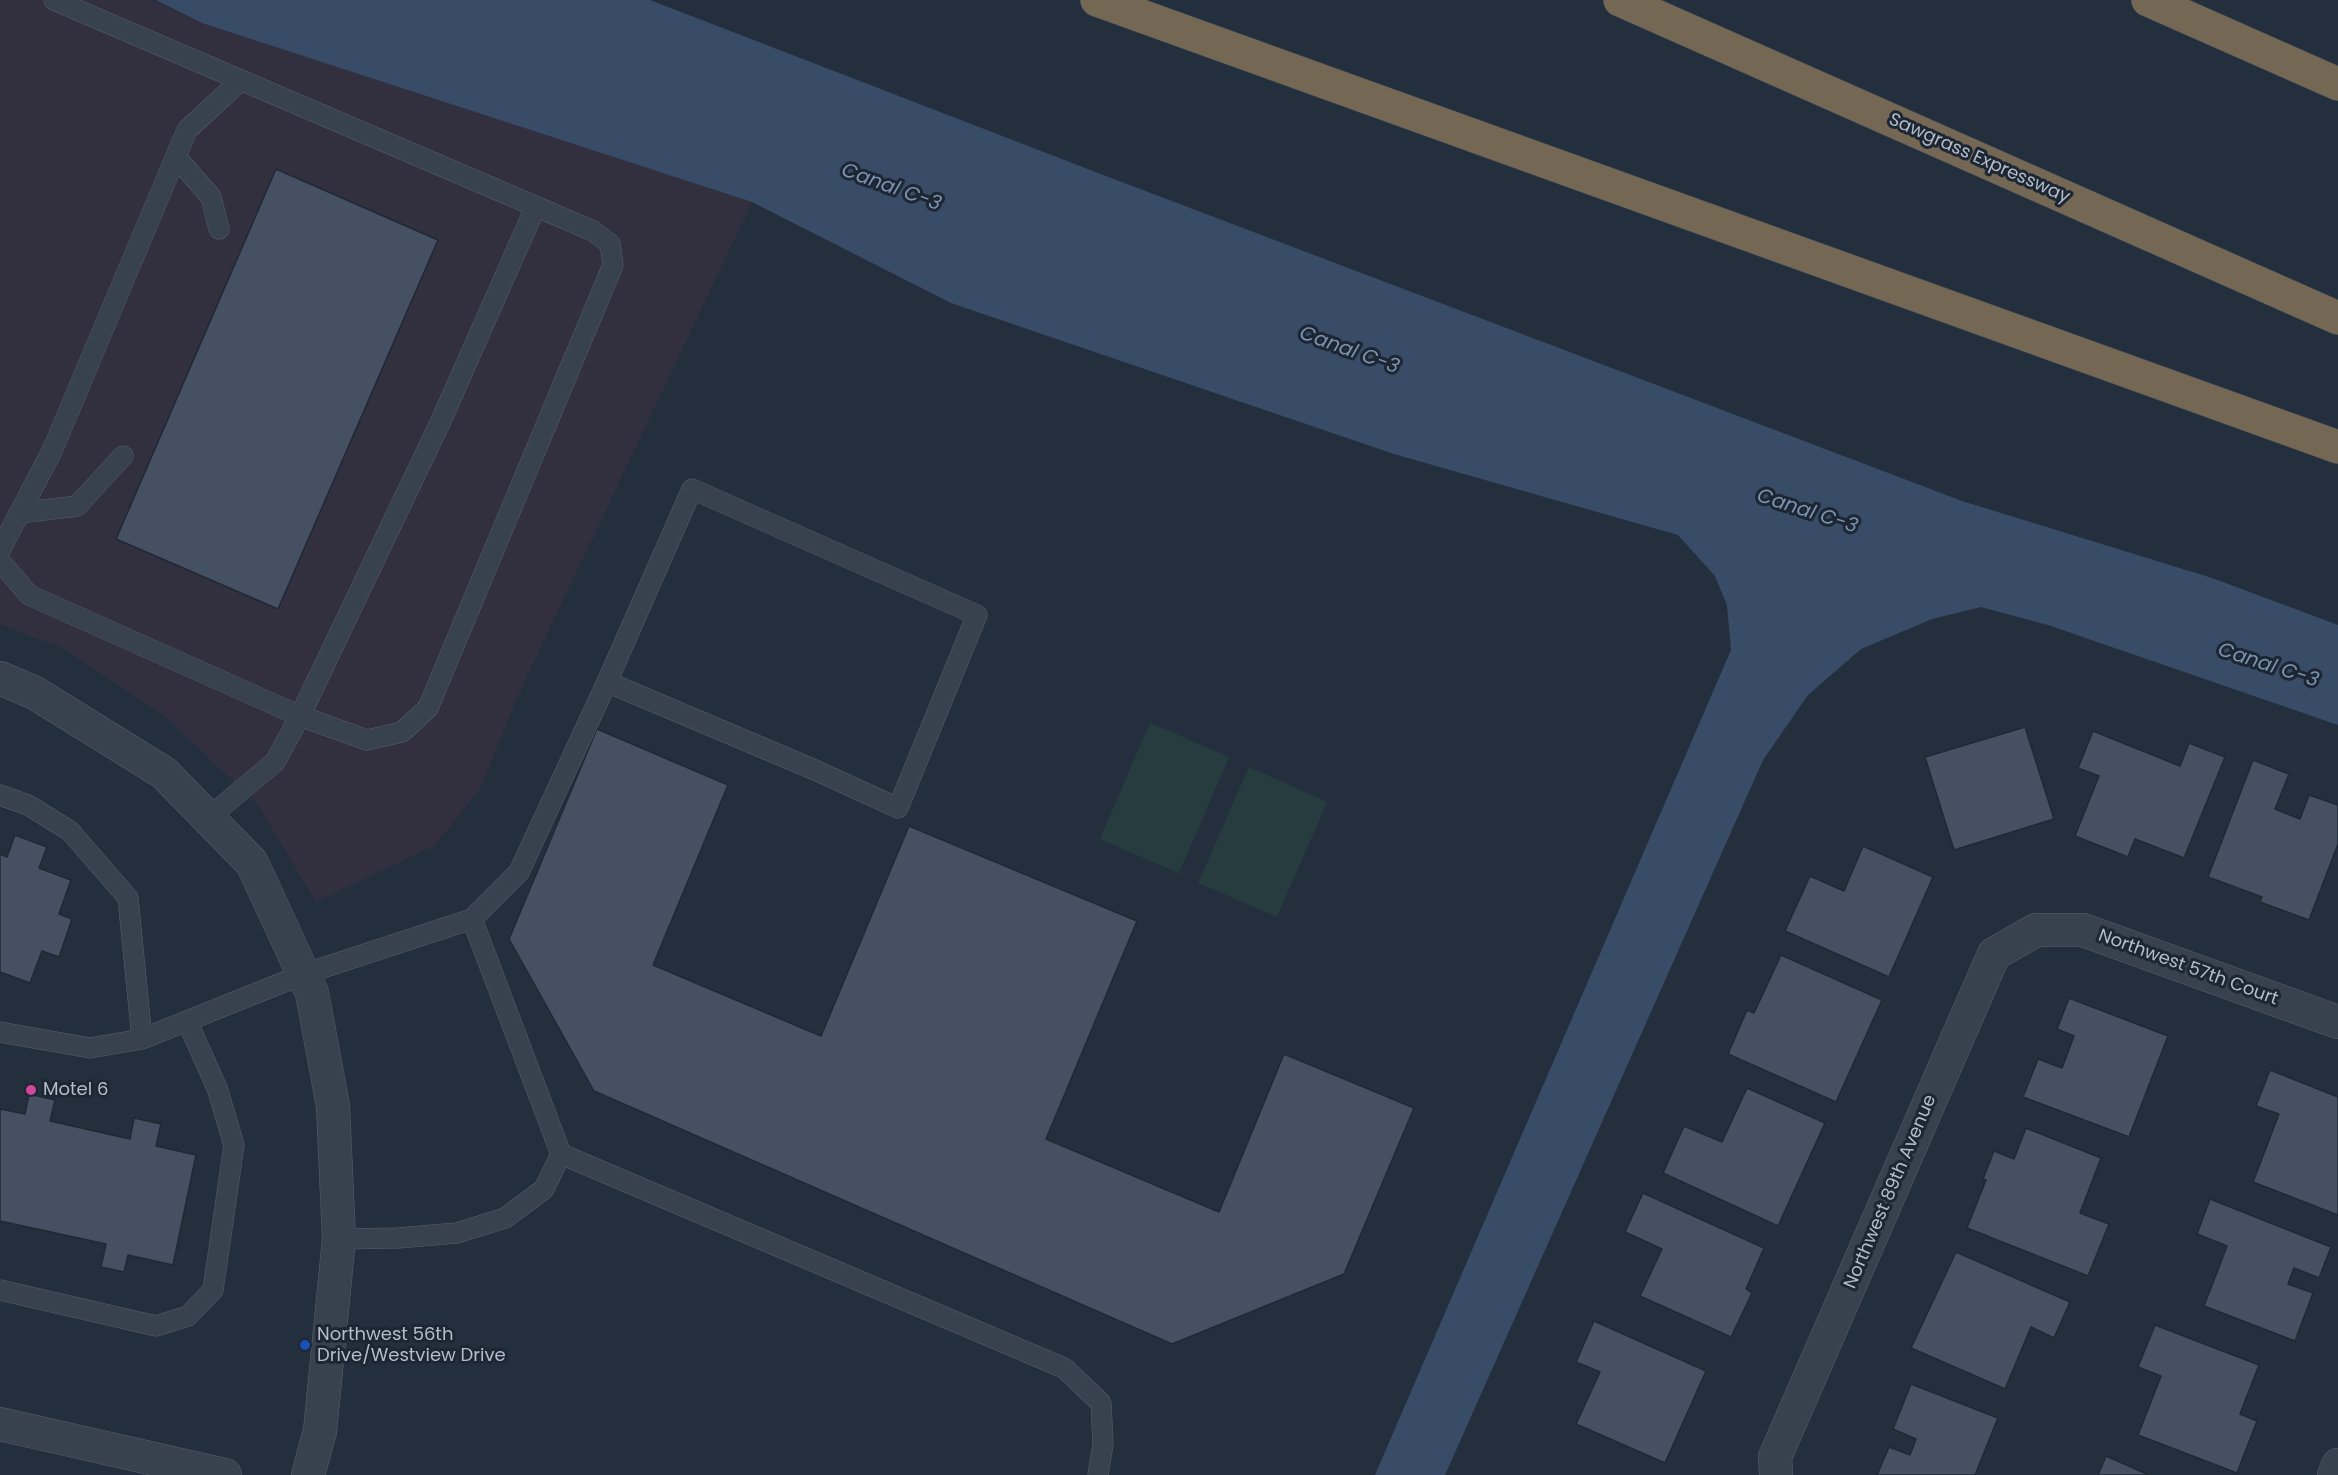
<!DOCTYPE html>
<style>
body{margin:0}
canvas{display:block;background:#242f3e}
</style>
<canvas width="2338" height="1475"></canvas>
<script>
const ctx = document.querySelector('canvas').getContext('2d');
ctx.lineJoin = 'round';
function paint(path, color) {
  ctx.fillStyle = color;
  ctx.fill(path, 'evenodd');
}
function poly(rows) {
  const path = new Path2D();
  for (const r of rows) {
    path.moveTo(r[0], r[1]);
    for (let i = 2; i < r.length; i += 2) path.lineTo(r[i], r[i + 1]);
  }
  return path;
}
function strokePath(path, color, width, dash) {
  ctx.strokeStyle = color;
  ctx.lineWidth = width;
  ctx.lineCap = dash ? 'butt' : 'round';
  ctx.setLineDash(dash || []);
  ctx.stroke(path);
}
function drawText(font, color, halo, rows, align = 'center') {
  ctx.font = font + ' Poppins,sans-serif';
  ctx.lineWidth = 6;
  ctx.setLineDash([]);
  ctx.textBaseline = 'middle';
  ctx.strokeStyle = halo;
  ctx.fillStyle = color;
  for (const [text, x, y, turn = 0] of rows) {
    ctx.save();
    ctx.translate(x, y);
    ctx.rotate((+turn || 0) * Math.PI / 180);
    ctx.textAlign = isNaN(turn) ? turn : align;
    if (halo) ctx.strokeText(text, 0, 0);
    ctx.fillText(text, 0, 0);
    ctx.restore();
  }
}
paint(poly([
 [0,0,152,0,202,23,752,202,519,693,480,789,435,845,316,902,257,803,163,715,61,647,0,624]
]), '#32303f');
paint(poly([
 [1150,723,1229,757,1179,873,1100,839],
 [1249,767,1327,802,1277,917,1198,883]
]), '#263c3f');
paint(poly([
 [156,0,650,0,1098,173,1962,501,2212,578,2338,625,2338,725,2048,625,1981,607,1932,619,1861,649,1808,695,1763,760,1445,1475,1375,1475,1731,650,1727,605,1715,576,1678,535,1394,454,951,303,752,202,202,23]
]), '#394c67');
const building = poly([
 [276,169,438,240,278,609,116,539,276,169],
 [2025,727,2054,819,1954,850,1925,757,2025,727],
 [597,729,728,785,653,965,821,1036,909,826,1137,921,1046,1139,1219,1212,1284,1054,1414,1108,1344,1274,1172,1344,594,1091,509,939,597,729],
 [2093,731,2180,766,2189,743,2225,757,2184,858,2135,839,2128,857,2075,836,2099,776,2078,768,2093,731],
 [2253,760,2289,774,2275,809,2300,819,2309,795,2338,805,2338,844,2309,920,2260,902,2262,897,2208,877,2253,760],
 [15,835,47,847,39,868,71,880,59,914,72,919,59,957,42,951,30,983,0,972,0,854,7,857,15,835],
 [1863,846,1933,877,1889,977,1785,931,1810,876,1844,891,1863,846],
 [1781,955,1882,1000,1836,1102,1728,1054,1747,1010,1754,1013,1781,955],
 [2069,998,2168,1036,2129,1137,2023,1097,2038,1059,2062,1068,2074,1036,2057,1029,2069,998],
 [2270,1070,2338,1097,2338,1215,2253,1182,2279,1114,2256,1106,2270,1070],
 [1747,1088,1825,1123,1778,1226,1663,1173,1684,1126,1722,1142,1747,1088],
 [29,1094,55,1100,50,1121,130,1139,134,1118,161,1124,156,1146,196,1155,173,1265,128,1255,124,1272,101,1267,106,1244,0,1221,0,1109,25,1114,29,1094],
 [2026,1128,2101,1158,2080,1213,2109,1224,2088,1276,1967,1228,1986,1180,1983,1179,1994,1151,2014,1159,2026,1128],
 [1643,1193,1764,1248,1746,1289,1752,1293,1731,1337,1640,1296,1662,1249,1625,1232,1643,1193],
 [2210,1199,2331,1247,2319,1278,2294,1268,2288,1284,2313,1293,2295,1341,2204,1306,2227,1246,2197,1234,2210,1199],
 [1956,1252,2070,1302,2054,1338,2031,1327,2005,1389,1911,1348,1956,1252],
 [1594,1321,1706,1371,1665,1463,1576,1424,1600,1372,1576,1362,1594,1321],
 [2155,1325,2259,1365,2240,1414,2257,1421,2237,1473,2138,1435,2161,1376,2138,1367,2155,1325],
 [1911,1384,1998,1418,1975,1475,1877,1475,1889,1447,1910,1455,1916,1439,1893,1429,1911,1384],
 [2106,1456,2149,1475,2098,1475,2106,1456]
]);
paint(building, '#455162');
strokePath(building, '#1f2835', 1.5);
const service = poly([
 [176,157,211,197,219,229],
 [19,513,77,506,123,456],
 [0,550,52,451,187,130,241,80],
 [0,561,29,595,300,716,367,740,402,732,428,708,613,265,610,244,593,231,54,0],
 [0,795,28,805,70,831,128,898,142,1039],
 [208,818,275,762,300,716,440,423,536,206],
 [472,919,519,872,607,682,815,770,898,808,977,615,692,489,607,682],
 [0,1032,90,1048,142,1039,304,974,472,919,561,1154,544,1189,505,1218,457,1233,398,1238,339,1239],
 [561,1154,1064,1368,1101,1403,1103,1444,1098,1475],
 [0,1290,156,1326,188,1316,213,1290,234,1145,217,1088,187,1021]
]);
const minor = poly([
 [0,678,35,693,164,773,252,863,312,993,333,1106,339,1239,320,1431,308,1475],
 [1776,1475,1775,1457,1994,954,2036,930,2083,930,2338,1022],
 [2334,1475,2338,1465]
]);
const tertiary = poly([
 [0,1424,225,1475]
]);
const motorway = poly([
 [1097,0,2338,447],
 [1620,0,2338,318],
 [2148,0,2338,84]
]);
strokePath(service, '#565f6c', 21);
strokePath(minor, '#565f6c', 34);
strokePath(tertiary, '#565f6c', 34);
strokePath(motorway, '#434c59', 34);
strokePath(service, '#38414e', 20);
strokePath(minor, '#38414e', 33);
strokePath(tertiary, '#38414e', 33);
strokePath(motorway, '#746855', 33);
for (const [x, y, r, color] of [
 [31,1090,6,"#d1479c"],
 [305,1345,6,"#1a4fb4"]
]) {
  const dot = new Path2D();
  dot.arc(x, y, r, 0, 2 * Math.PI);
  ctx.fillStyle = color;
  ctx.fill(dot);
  strokePath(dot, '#1d2633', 2);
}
drawText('18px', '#b4bcc9', '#1d2633', [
 ["Sawgrass Expressway",1979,159,24],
 ["Northwest 57th Court",2188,968,20],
 ["Northwest 89th Avenue",1891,1192,-67]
]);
drawText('18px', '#b4bcc9', '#1d2633', [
 ["Motel 6",43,1090],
 ["Northwest 56th",317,1335],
 ["Drive/Westview Drive",317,1356]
], 'left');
drawText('italic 20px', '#7c92b1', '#1d2633', [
 ["Canal C-3",891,188,20],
 ["Canal C-3",1349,351,20],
 ["Canal C-3",1807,512,18],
 ["Canal C-3",2268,666,18]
]);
</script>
